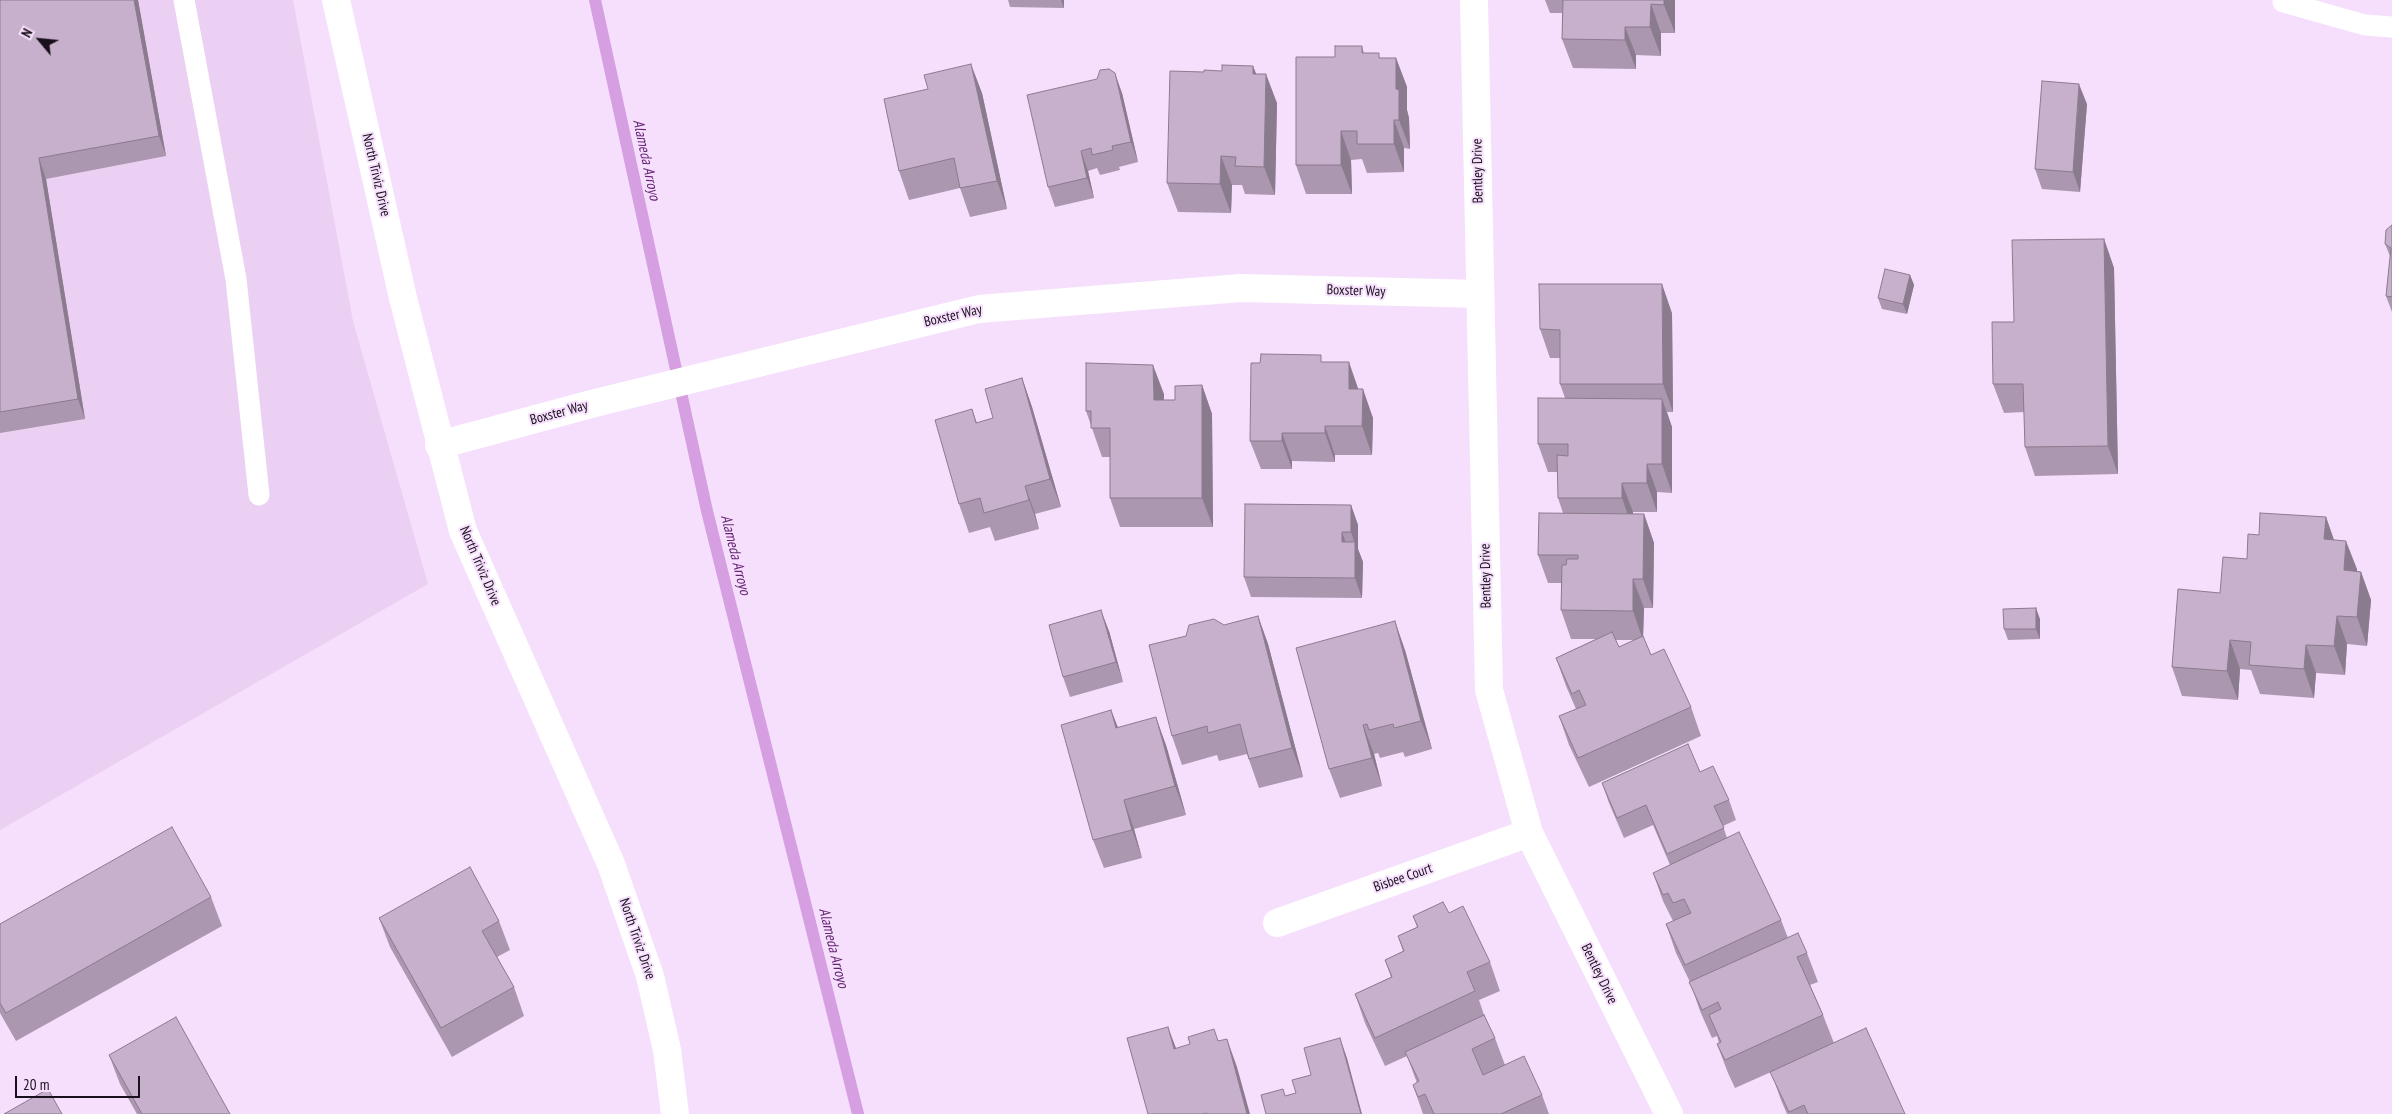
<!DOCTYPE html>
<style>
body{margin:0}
#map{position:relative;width:2392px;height:1114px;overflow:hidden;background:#f6dffc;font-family:"PT Sans Narrow",sans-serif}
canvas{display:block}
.north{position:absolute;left:15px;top:15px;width:50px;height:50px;-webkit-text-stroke:4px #f6dffc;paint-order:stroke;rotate:298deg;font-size:14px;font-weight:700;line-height:20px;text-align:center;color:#18101a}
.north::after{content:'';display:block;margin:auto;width:18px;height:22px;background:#18101a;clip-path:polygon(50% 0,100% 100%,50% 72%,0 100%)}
.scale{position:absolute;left:15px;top:1076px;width:125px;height:22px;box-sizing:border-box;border:2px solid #18101a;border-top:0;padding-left:6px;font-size:15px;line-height:18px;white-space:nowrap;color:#18101a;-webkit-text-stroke:4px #f6dffc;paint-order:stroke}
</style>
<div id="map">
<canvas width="2392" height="1114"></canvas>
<div class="north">N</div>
<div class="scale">20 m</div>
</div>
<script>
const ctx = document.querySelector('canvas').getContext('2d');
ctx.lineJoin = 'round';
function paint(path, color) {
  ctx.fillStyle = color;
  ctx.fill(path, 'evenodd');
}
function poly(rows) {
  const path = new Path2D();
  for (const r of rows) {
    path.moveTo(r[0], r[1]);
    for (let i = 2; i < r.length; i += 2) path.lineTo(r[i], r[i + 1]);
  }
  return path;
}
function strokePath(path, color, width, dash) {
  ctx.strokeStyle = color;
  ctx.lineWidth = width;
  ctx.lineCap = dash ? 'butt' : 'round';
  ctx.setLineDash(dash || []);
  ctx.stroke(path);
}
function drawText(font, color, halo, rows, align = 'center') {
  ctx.font = font + ' "PT Sans Narrow",sans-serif';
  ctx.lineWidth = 4;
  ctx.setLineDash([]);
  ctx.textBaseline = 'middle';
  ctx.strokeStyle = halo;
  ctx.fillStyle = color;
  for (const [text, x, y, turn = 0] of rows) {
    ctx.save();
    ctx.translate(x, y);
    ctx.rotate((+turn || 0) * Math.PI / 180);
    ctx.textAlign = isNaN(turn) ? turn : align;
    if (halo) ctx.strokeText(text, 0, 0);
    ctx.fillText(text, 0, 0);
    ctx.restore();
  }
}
paint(poly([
 [0,0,293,0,353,321,428,584,0,830]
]), '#ecd0f3');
strokePath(poly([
 [595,0,707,511,858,1114]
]), '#d59fe1', 12);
strokePath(poly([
 [184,0,236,279,259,495],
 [2283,0,2283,2,2365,25,2392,27]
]), '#fff', 21);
strokePath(poly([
 [1474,0,1489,690,1529,833,1669,1114],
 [439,445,595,403,979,309,1241,288,1480,294],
 [1277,923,1529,833]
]), '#fff', 28);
strokePath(poly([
 [336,0,403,298,463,531,611,864,650,976,667,1050,675,1114]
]), '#fff', 28);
paint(poly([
 [0,0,138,0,166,156,46,179,85,419,0,433],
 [1008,0,1064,0,1064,8,1010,7],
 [1545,0,1675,0,1675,33,1661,33,1661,56,1636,55,1636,69,1573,68,1562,39,1562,13,1550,13],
 [1362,46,1364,53,1381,58,1396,58,1407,87,1407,110,1409,118,1410,149,1404,148,1404,172,1367,173,1362,159,1351,160,1352,194,1306,194,1296,165,1335,57],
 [1253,66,1256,74,1277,103,1275,195,1245,194,1242,185,1232,185,1231,213,1178,212,1167,183,1204,72,1222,71],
 [982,93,1007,209,970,217,960,188,909,200,899,171],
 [1122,93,1138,162,1119,167,1120,170,1100,175,1097,168,1088,171,1094,198,1055,207,1048,187],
 [2087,104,2080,192,2042,189,2035,169],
 [2392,225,2392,312,2386,296,2390,256,2385,244],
 [2104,239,2114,268,2118,474,2035,476,2025,447,2024,412,2004,413,1993,384,2014,322],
 [1910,275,1914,285,1907,314,1882,309,1878,298],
 [1672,313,1673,412,1667,412,1672,427,1672,493,1657,492,1657,512,1633,512,1633,514,1644,514,1654,543,1653,608,1644,608,1643,636,1651,655,1691,707,1701,736,1589,787,1569,745,1559,716,1576,709,1566,686,1556,658,1596,639,1571,639,1561,610,1561,583,1548,583,1538,555,1563,513,1558,498,1558,472,1548,472,1538,444,1565,398,1560,384,1560,358,1550,358,1540,329],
 [1615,640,1636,640,1619,647],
 [1324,362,1358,389,1373,418,1372,455,1335,455,1335,462,1292,461,1292,469,1261,469,1250,441],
 [1022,378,1032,407,1061,507,1035,514,1039,529,995,541,990,527,969,533,959,504,972,409,977,423,993,418],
 [1202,385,1212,414,1213,527,1120,527,1110,498,1110,457,1102,457,1086,411,1164,394,1164,400,1175,400],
 [1351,505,1358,525,1358,549,1363,562,1362,598,1251,597,1244,577],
 [2326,517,2334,540,2357,569,2357,571,2361,572,2371,600,2367,646,2347,644,2345,675,2316,673,2314,698,2260,694,2251,670,2240,669,2238,700,2182,696,2172,667,2220,593,2247,559,2259,535],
 [1258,616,1268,644,1303,777,1259,788,1247,754,1219,761,1217,755,1182,765,1172,736,1186,636],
 [2040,619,2040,639,2008,640,2004,629],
 [1109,631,1123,682,1070,697,1063,677],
 [1405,650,1432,749,1405,757,1403,752,1380,758,1378,753,1374,754,1382,786,1340,798,1329,769],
 [1111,710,1118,727,1166,745,1186,815,1134,829,1142,858,1104,868,1093,840],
 [1700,772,1729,800,1736,820,1723,826,1727,838,1781,920,1788,938,1807,953,1818,982,1810,985,1823,1015,1834,1043,1905,1114,1787,1114,1781,1100,1771,1072,1735,1088,1728,1073,1717,1044,1719,1043,1717,1036,1712,1038,1700,1011,1690,982,1676,953,1666,924,1673,921,1663,901,1653,873,1670,865,1653,825,1624,838,1609,803,1602,783],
 [211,897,222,926,16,1041,0,1013,0,924],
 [1449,913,1490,962,1500,991,1479,1000,1484,1015,1495,1038,1505,1065,1542,1095,1549,1114,1423,1114,1413,1085,1417,1083,1407,1056,1385,1066,1365,1023,1355,994,1391,977,1385,960,1403,951,1398,936,1417,927,1413,916],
 [379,918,499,921,510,950,497,957,514,987,524,1016,452,1057,390,947],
 [109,1055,230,1114,137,1114,120,1084]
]), '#ab97af');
paint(poly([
 [134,0,138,0,166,156,159,136],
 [1061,0,1064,0,1064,8],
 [1664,0,1675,0,1675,33,1664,5],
 [1651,4,1661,33,1661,56,1650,27],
 [1625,27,1636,55,1636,69,1625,40],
 [1396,58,1407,87,1407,110,1409,118,1410,149,1399,120,1396,89],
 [971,64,982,93,1007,209,997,181],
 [1253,66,1264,94,1253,74],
 [1115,73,1122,93,1138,162,1131,142],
 [1266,74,1277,103,1275,195,1264,167],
 [2079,84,2087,104,2080,192,2073,172],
 [1394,120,1404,148,1404,172,1394,144],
 [1341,131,1351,160,1352,194,1341,165],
 [1081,151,1088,171,1094,198,1087,178],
 [1221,156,1232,185,1231,213,1220,184],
 [39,158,46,179,85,419,78,399],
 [2104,239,2114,268,2118,474,2108,446],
 [1910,275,1914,285,1907,314,1903,304],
 [1662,284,1672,313,1673,412,1663,384],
 [1349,362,1359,391,1349,389],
 [1153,365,1164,394,1164,429,1154,400],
 [1022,378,1032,407,1061,507,1050,479],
 [1202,385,1212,414,1213,527,1202,498],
 [1363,389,1373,418,1372,455,1362,426],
 [1662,399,1672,427,1672,493,1662,464],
 [1325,426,1335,455,1335,462,1325,433],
 [1282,433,1292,461,1292,469,1282,441],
 [1647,464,1657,492,1657,512,1647,483],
 [1622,483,1633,512,1632,527,1622,498],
 [1025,486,1035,514,1039,529,1029,500],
 [1351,505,1358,525,1358,549,1363,562,1362,598,1355,578,1355,544,1351,532],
 [1644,514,1654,543,1653,608,1643,579],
 [2326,517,2336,546,2324,539],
 [1342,532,1349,552,1342,542],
 [2346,541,2357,569,2355,599,2344,570],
 [2361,572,2371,600,2367,646,2357,617],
 [1633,579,1644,608,1643,640,1633,611],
 [2036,608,2040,619,2040,639,2036,629],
 [1101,610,1109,631,1123,682,1116,662],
 [1258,616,1268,644,1303,777,1292,748],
 [2337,616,2347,644,2345,675,2334,646],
 [1395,621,1405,650,1432,749,1421,721],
 [2230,640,2240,669,2238,700,2227,671],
 [2306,645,2316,673,2314,698,2304,669],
 [1111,710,1122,739,1116,728],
 [1156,717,1166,745,1186,815,1175,786],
 [1363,725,1374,754,1382,786,1372,758],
 [1124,800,1134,829,1142,858,1132,830],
 [1168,1027,1179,1056,1174,1049],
 [1340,1038,1347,1058,1362,1114,1361,1114],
 [1227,1039,1237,1067,1250,1114,1247,1114]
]), '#8b7b8f');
const building = poly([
 [0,0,134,0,159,136,39,158,78,399,0,412,0,0],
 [1563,0,1664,0,1664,5,1651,4,1650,27,1625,27,1625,40,1562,39,1563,0],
 [1335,46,1362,46,1362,53,1379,53,1379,58,1396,58,1396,89,1399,90,1399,120,1394,120,1394,144,1357,144,1357,131,1341,131,1341,165,1296,165,1296,57,1335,57,1335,46],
 [971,64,997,181,960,188,954,158,899,171,884,99,928,89,924,75,971,64],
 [1222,65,1253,66,1253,74,1266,74,1264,167,1235,166,1236,157,1221,156,1220,184,1167,183,1170,71,1204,72,1204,70,1222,71,1222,65],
 [1109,69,1115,73,1131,142,1112,146,1113,150,1092,155,1091,148,1081,151,1087,178,1048,187,1027,95,1097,79,1100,70,1109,69],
 [2042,81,2079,84,2073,172,2035,169,2042,81],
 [2392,225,2392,297,2386,296,2391,248,2385,244,2386,230,2392,225],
 [2104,239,2108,446,2025,447,2023,384,1993,384,1992,322,2014,322,2012,240,2104,239],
 [1885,269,1910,275,1903,304,1878,298,1885,269],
 [1539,284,1662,284,1663,384,1560,384,1560,330,1540,329,1539,284],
 [1261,354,1321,355,1321,362,1349,362,1349,389,1363,389,1362,426,1325,426,1325,433,1282,433,1282,441,1250,441,1251,363,1260,363,1261,354],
 [1086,363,1153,365,1154,400,1175,400,1175,386,1202,385,1202,498,1110,498,1110,428,1091,428,1091,411,1086,411,1086,363],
 [1022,378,1050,479,1025,486,1029,500,984,513,980,498,959,504,935,420,972,409,976,423,993,418,985,389,1022,378],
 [1538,398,1662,399,1662,464,1647,464,1647,483,1622,483,1622,498,1558,498,1557,455,1568,456,1568,444,1538,444,1538,398],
 [1245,504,1351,505,1351,532,1342,532,1342,542,1355,542,1355,578,1244,577,1245,504],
 [1539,513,1644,514,1643,579,1633,579,1633,611,1561,610,1562,565,1566,565,1567,559,1578,559,1578,555,1538,555,1539,513],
 [2260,513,2326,517,2324,539,2346,541,2344,570,2361,572,2357,617,2337,616,2334,646,2306,645,2304,669,2249,665,2251,642,2230,640,2227,671,2172,667,2178,589,2220,593,2223,557,2247,559,2248,534,2259,535,2260,513],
 [2036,608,2036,629,2004,629,2003,609,2036,608],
 [1101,610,1116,662,1063,677,1049,625,1101,610],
 [1258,616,1292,748,1249,759,1240,724,1208,733,1207,726,1172,736,1149,645,1186,636,1189,625,1214,619,1224,625,1258,616],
 [1395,621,1421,721,1394,728,1393,724,1369,730,1367,724,1363,725,1372,758,1329,769,1296,648,1395,621],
 [1612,632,1619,647,1643,636,1651,655,1664,649,1691,707,1578,758,1559,716,1586,705,1579,690,1572,694,1556,658,1612,632],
 [1111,710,1116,728,1156,717,1175,786,1124,800,1132,830,1093,840,1061,725,1111,710],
 [1688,744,1700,772,1713,766,1729,800,1714,806,1724,828,1667,854,1646,805,1617,818,1602,783,1688,744],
 [172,827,211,897,6,1013,0,1003,0,924,172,827],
 [1739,832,1781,920,1685,965,1666,924,1691,913,1684,899,1673,903,1668,893,1663,895,1653,873,1739,832],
 [470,867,499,921,482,931,514,987,441,1028,379,918,470,867],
 [1443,902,1449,913,1463,906,1490,962,1467,972,1475,991,1375,1038,1355,994,1392,977,1385,960,1404,951,1398,936,1418,927,1413,916,1443,902],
 [1798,933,1807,953,1797,957,1823,1015,1725,1060,1717,1044,1721,1042,1709,1015,1721,1009,1718,1002,1702,1010,1689,982,1798,933],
 [1484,1015,1495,1038,1472,1049,1483,1075,1524,1056,1542,1095,1501,1114,1434,1114,1425,1094,1418,1097,1413,1085,1419,1081,1405,1052,1484,1015],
 [176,1017,230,1114,142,1114,109,1055,176,1017],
 [1168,1027,1174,1049,1190,1044,1188,1037,1214,1029,1218,1041,1227,1039,1247,1114,1208,1114,1207,1113,1202,1114,1148,1114,1127,1038,1168,1027],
 [1866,1028,1905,1114,1808,1114,1804,1105,1789,1112,1770,1072,1866,1028],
 [1340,1038,1361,1114,1266,1114,1261,1095,1283,1089,1285,1096,1296,1093,1292,1080,1311,1075,1304,1048,1340,1038],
 [48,1089,62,1114,4,1114,48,1089]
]);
paint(building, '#c7b0cc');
strokePath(building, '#8b7b8f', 1);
drawText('14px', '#18101a', '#f6dffc', [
 ["Bentley Drive",1478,171,-91],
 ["North Triviz Drive",376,175,77],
 ["Boxster Way",1356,291,2],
 ["Boxster Way",953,316,-13],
 ["Boxster Way",559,413,-15],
 ["North Triviz Drive",480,566,67],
 ["Bentley Drive",1486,576,-91],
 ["Bisbee Court",1403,878,-19],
 ["North Triviz Drive",637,939,71],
 ["Bentley Drive",1599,974,64]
]);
drawText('italic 15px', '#652574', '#f6dffc', [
 ["Alameda Arroyo",646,160,78],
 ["Alameda Arroyo",735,555,76],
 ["Alameda Arroyo",833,948,76]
]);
</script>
